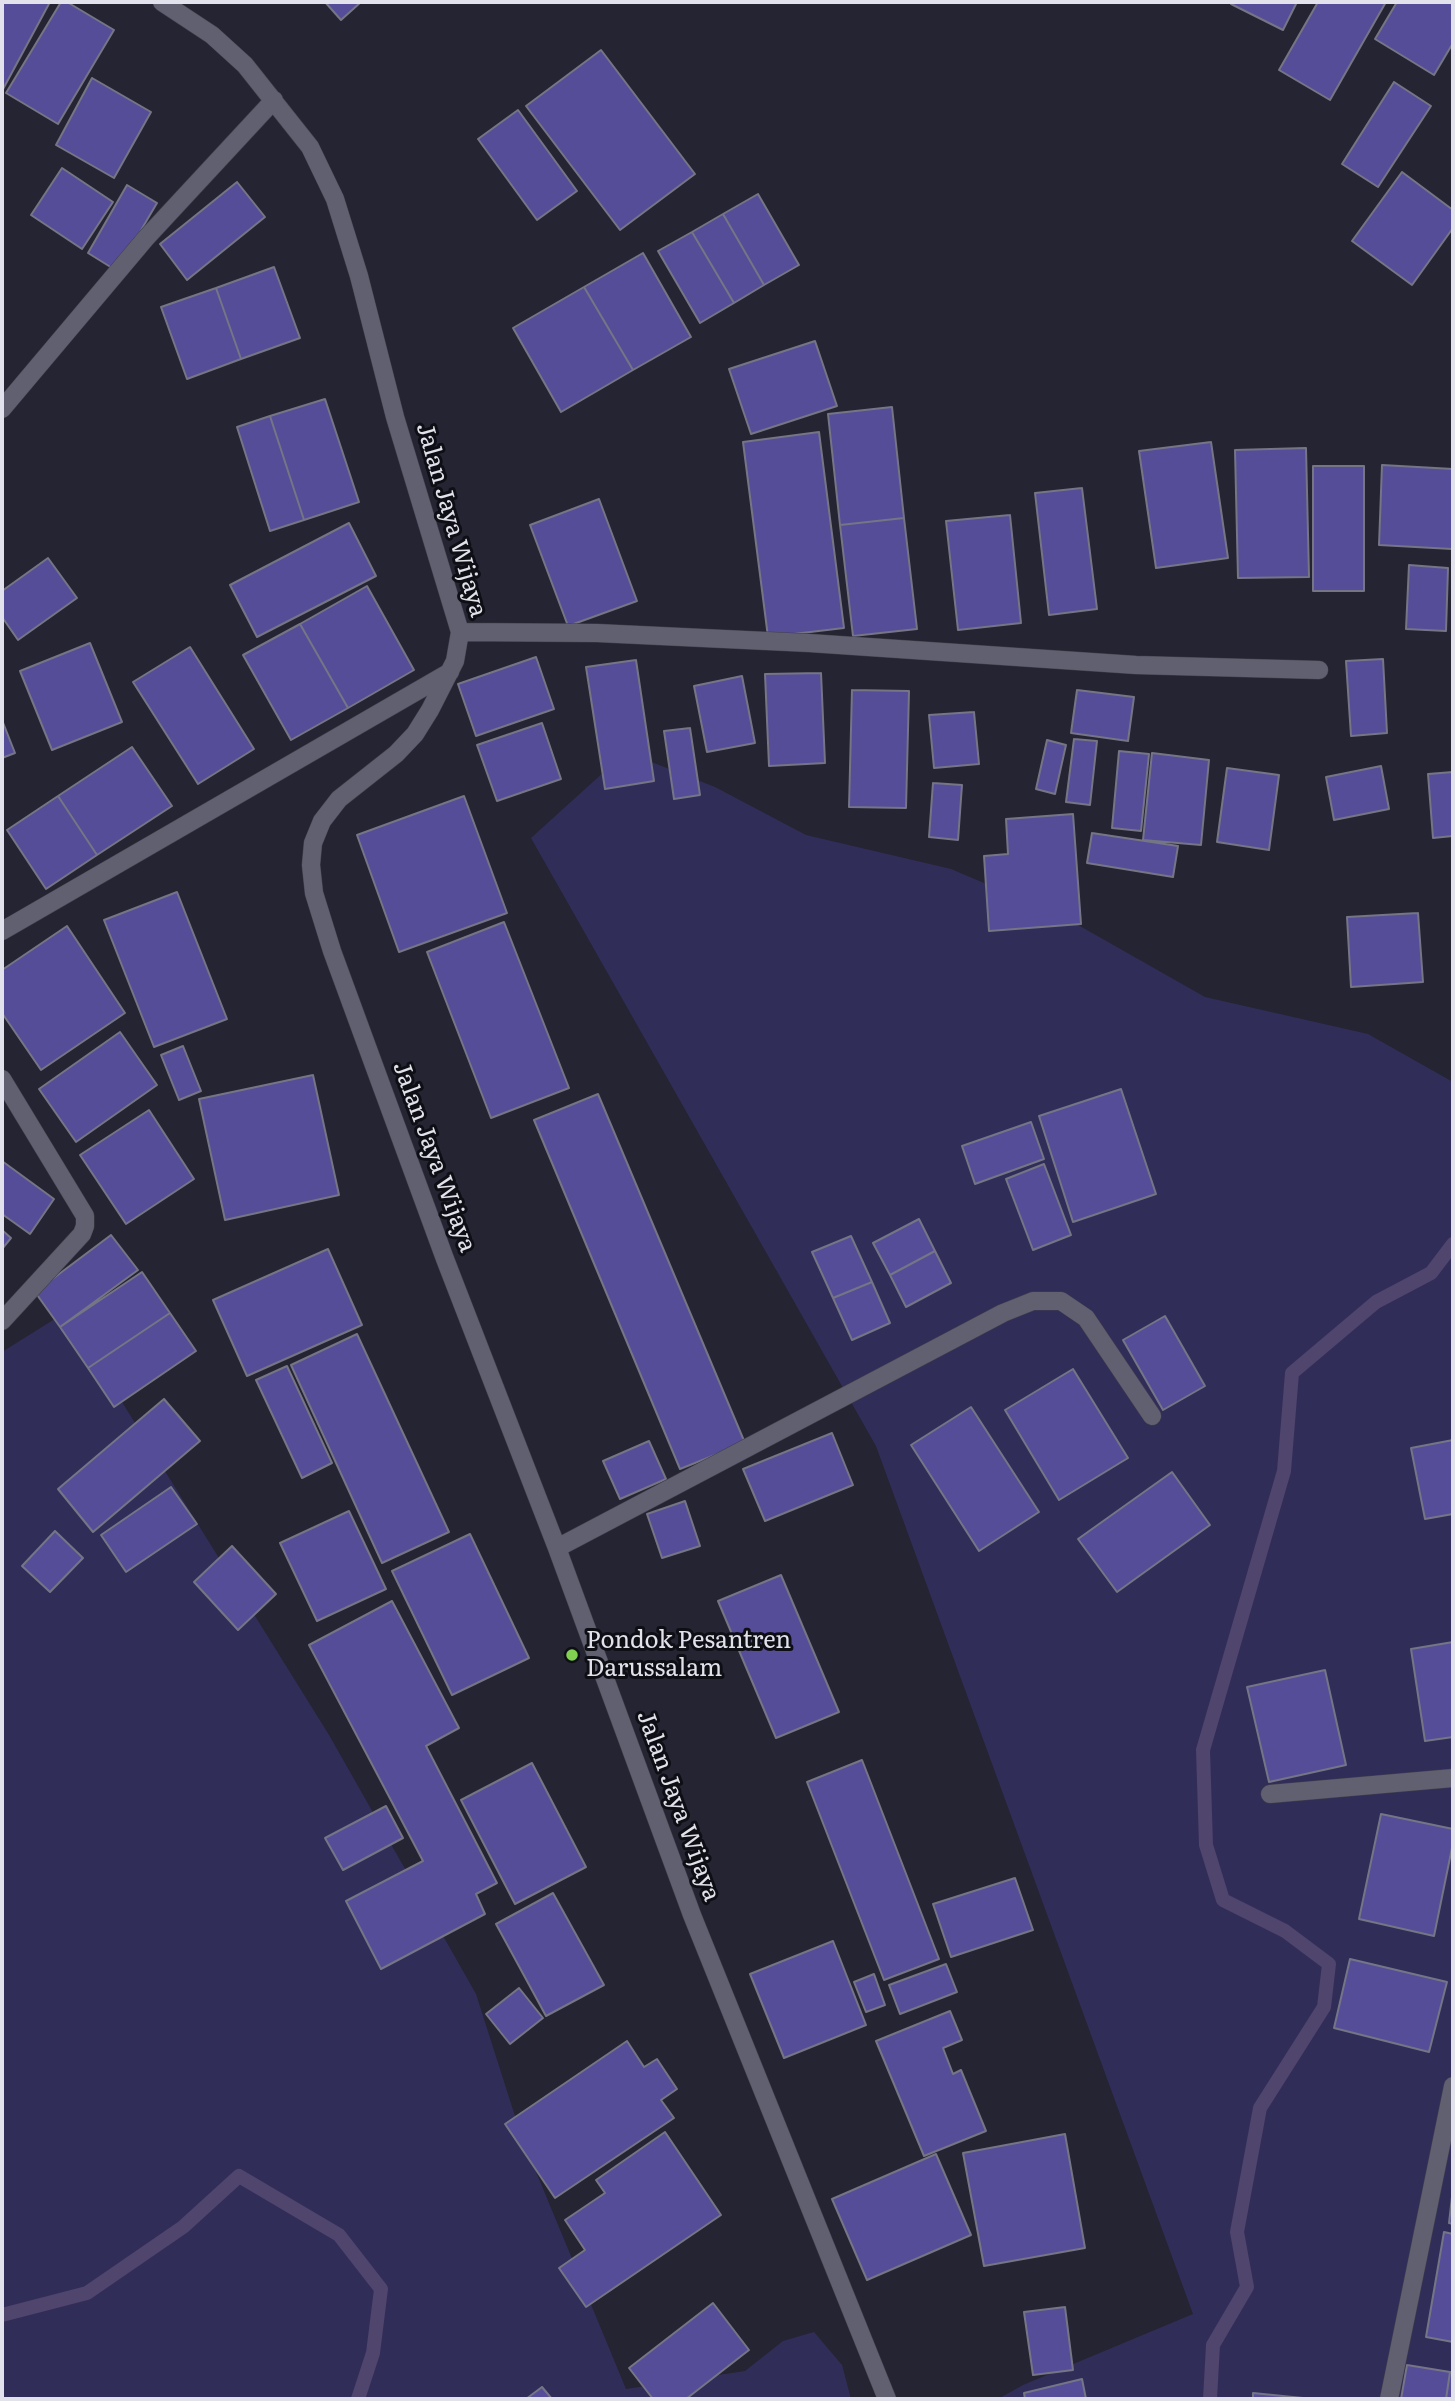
<!DOCTYPE html>
<style>
body{margin:0}
#map{position:relative;width:1455px;height:2401px;overflow:hidden;background:#252432;font-family:Literata,serif}
canvas{display:block}
.frame{position:absolute;inset:0;border:4px solid #e2e2ec;pointer-events:none}
</style>
<div id="map">
<canvas width="1455" height="2401"></canvas>
<div class="frame"></div>
</div>
<script>
const ctx = document.querySelector('canvas').getContext('2d');
ctx.lineJoin = 'round';
function paint(path, color) {
  ctx.fillStyle = color;
  ctx.fill(path, 'evenodd');
}
function poly(rows) {
  const path = new Path2D();
  for (const r of rows) {
    path.moveTo(r[0], r[1]);
    for (let i = 2; i < r.length; i += 2) path.lineTo(r[i], r[i + 1]);
  }
  return path;
}
function strokePath(path, color, width, dash) {
  ctx.strokeStyle = color;
  ctx.lineWidth = width;
  ctx.lineCap = dash ? 'butt' : 'round';
  ctx.setLineDash(dash || []);
  ctx.stroke(path);
}
function drawText(font, color, halo, rows, align = 'center') {
  ctx.font = font + ' Literata,serif';
  ctx.lineWidth = 6;
  ctx.setLineDash([]);
  ctx.textBaseline = 'middle';
  ctx.strokeStyle = halo;
  ctx.fillStyle = color;
  for (const [text, x, y, turn = 0] of rows) {
    ctx.save();
    ctx.translate(x, y);
    ctx.rotate((+turn || 0) * Math.PI / 180);
    ctx.textAlign = isNaN(turn) ? turn : align;
    if (halo) ctx.strokeText(text, 0, 0);
    ctx.fillText(text, 0, 0);
    ctx.restore();
  }
}
paint(poly([
 [626,752,715,787,806,835,951,869,1064,917,1205,997,1368,1034,1453,1082,1453,2399,998,2399,1023,2385,1193,2314,876,1446,531,838],
 [66,1312,329,1735,476,1994,522,2138,626,2389,745,2371,783,2341,814,2332,842,2365,851,2399,2,2399,2,1352]
]), '#312d59');
strokePath(poly([
 [2,2315,87,2293,183,2227,239,2176,339,2235,381,2289,373,2353,358,2399],
 [1210,2399,1213,2345,1247,2287,1237,2232,1260,2108,1324,2007,1329,1964,1285,1931,1223,1900,1206,1845,1203,1750,1284,1471,1292,1373,1376,1302,1431,1273,1453,1244]
]), '#4f456d', 14);
const building = poly([
 [2,2,50,2,2,91,2,2],
 [61,2,67,2,114,30,58,124,6,93,61,2],
 [325,2,361,2,341,20,325,2],
 [1232,2,1297,2,1283,30,1231,4,1232,2],
 [1318,2,1386,2,1330,100,1279,70,1318,2],
 [1397,2,1453,2,1453,43,1434,75,1375,39,1397,2],
 [601,50,695,174,620,230,526,106,601,50],
 [92,78,151,112,114,178,56,145,92,78],
 [1394,82,1431,106,1378,187,1342,164,1394,82],
 [518,110,577,191,537,220,478,139,518,110],
 [62,168,113,202,82,249,31,215,62,168],
 [1402,172,1453,210,1453,228,1412,285,1352,241,1402,172],
 [237,182,265,217,187,280,160,244,237,182],
 [127,185,157,203,117,271,88,253,127,185],
 [758,194,799,265,764,285,723,214,758,194],
 [723,214,764,285,734,303,692,232,723,214],
 [692,232,734,303,700,323,658,251,692,232],
 [643,253,691,337,633,370,584,287,643,253],
 [274,267,300,338,241,359,216,288,274,267],
 [584,287,633,370,561,412,513,328,584,287],
 [216,288,241,359,187,379,161,307,216,288],
 [815,341,837,406,751,434,729,369,815,341],
 [325,399,359,502,304,520,270,416,325,399],
 [892,407,904,518,840,525,828,414,892,407],
 [270,416,304,520,270,531,237,427,270,416],
 [819,432,844,628,768,637,743,442,819,432],
 [1211,442,1228,558,1156,568,1139,451,1211,442],
 [1306,448,1309,577,1238,578,1235,450,1306,448],
 [1382,465,1453,469,1452,549,1379,545,1382,465],
 [1313,466,1364,466,1364,591,1313,591,1313,466],
 [1082,488,1097,609,1049,615,1035,493,1082,488],
 [599,499,637,601,568,626,530,525,599,499],
 [1010,515,1021,623,958,630,946,521,1010,515],
 [904,518,917,629,853,636,840,525,904,518],
 [349,523,376,576,257,637,230,585,349,523],
 [48,558,77,598,18,640,2,617,2,591,48,558],
 [1409,565,1448,568,1446,631,1406,629,1409,565],
 [367,586,414,670,348,708,300,624,367,586],
 [300,624,348,708,291,740,243,655,300,624],
 [90,643,122,722,52,750,20,671,90,643],
 [190,647,254,749,198,784,133,682,190,647],
 [536,657,554,709,476,736,458,684,536,657],
 [1383,659,1387,733,1351,736,1346,661,1383,659],
 [636,660,654,781,605,789,586,667,636,660],
 [821,673,825,763,769,766,765,674,821,673],
 [742,676,755,743,707,752,694,686,742,676],
 [852,690,909,691,906,808,849,807,852,690],
 [1077,690,1134,697,1128,741,1071,733,1077,690],
 [974,712,979,764,934,768,929,715,974,712],
 [2,720,15,753,2,758,2,720],
 [542,723,561,779,497,801,477,745,542,723],
 [690,728,700,795,674,799,664,731,690,728],
 [1074,739,1097,741,1090,805,1066,802,1074,739],
 [1047,740,1066,745,1055,794,1036,789,1047,740],
 [132,747,172,806,97,855,58,796,132,747],
 [1119,751,1149,754,1141,831,1112,828,1119,751],
 [1152,753,1209,760,1201,845,1143,840,1152,753],
 [1381,766,1389,809,1334,820,1326,777,1381,766],
 [1227,768,1279,775,1269,850,1217,842,1227,768],
 [1453,772,1453,836,1433,838,1428,774,1453,772],
 [933,783,962,785,958,840,929,837,933,783],
 [58,796,97,855,46,889,7,830,58,796],
 [464,796,507,913,399,952,357,835,464,796],
 [1073,814,1081,924,989,931,984,856,1008,854,1006,819,1073,814],
 [1092,833,1178,846,1173,877,1087,863,1092,833],
 [177,892,227,1019,154,1047,104,920,177,892],
 [1418,913,1423,982,1351,987,1347,917,1418,913],
 [504,922,569,1088,491,1118,427,952,504,922],
 [67,926,125,1013,41,1070,2,1013,2,970,67,926],
 [120,1032,157,1085,76,1142,39,1089,120,1032],
 [183,1046,201,1091,179,1100,161,1055,183,1046],
 [313,1075,339,1195,225,1220,199,1099,313,1075],
 [1121,1089,1156,1194,1073,1222,1039,1116,1121,1089],
 [598,1094,745,1443,680,1469,534,1120,598,1094],
 [149,1110,194,1179,126,1224,80,1155,149,1110],
 [1031,1122,1044,1159,975,1184,962,1146,1031,1122],
 [2,1161,54,1199,30,1234,2,1214,2,1161],
 [1044,1164,1071,1235,1033,1250,1006,1179,1044,1164],
 [919,1219,935,1251,890,1275,873,1243,919,1219],
 [2,1230,11,1238,2,1249,2,1230],
 [111,1235,138,1270,60,1327,35,1292,111,1235],
 [851,1236,872,1282,833,1298,812,1252,851,1236],
 [328,1249,362,1325,247,1376,213,1300,328,1249],
 [935,1251,951,1283,906,1307,890,1275,935,1251],
 [142,1272,170,1313,88,1368,60,1327,142,1272],
 [872,1282,890,1323,852,1340,833,1298,872,1282],
 [170,1313,196,1351,114,1407,88,1368,170,1313],
 [1165,1316,1205,1386,1163,1410,1123,1340,1165,1316],
 [357,1334,449,1532,382,1563,291,1365,357,1334],
 [287,1366,332,1463,302,1478,256,1380,287,1366],
 [1073,1369,1128,1458,1059,1500,1005,1410,1073,1369],
 [164,1399,200,1441,93,1532,58,1489,164,1399],
 [971,1407,1039,1512,979,1551,911,1445,971,1407],
 [832,1433,853,1485,765,1521,743,1469,832,1433],
 [1453,1440,1453,1514,1425,1519,1411,1448,1453,1440],
 [649,1441,666,1479,620,1499,603,1461,649,1441],
 [1172,1472,1210,1525,1117,1592,1078,1539,1172,1472],
 [171,1487,197,1524,126,1572,101,1535,171,1487],
 [685,1501,700,1546,662,1558,647,1514,685,1501],
 [349,1511,386,1589,317,1621,280,1543,349,1511],
 [55,1531,83,1558,50,1592,22,1566,55,1531],
 [470,1534,529,1658,452,1695,392,1571,470,1534],
 [232,1546,276,1594,238,1630,194,1582,232,1546],
 [781,1575,839,1712,776,1738,718,1601,781,1575],
 [392,1601,459,1728,426,1746,497,1883,476,1894,485,1914,381,1969,346,1901,423,1861,309,1645,392,1601],
 [1453,1642,1453,1737,1425,1741,1411,1649,1453,1642],
 [1325,1670,1346,1765,1269,1782,1247,1687,1325,1670],
 [862,1760,939,1959,884,1980,807,1782,862,1760],
 [532,1763,586,1867,515,1904,461,1800,532,1763],
 [386,1806,403,1838,343,1870,325,1838,386,1806],
 [1381,1814,1453,1829,1453,1843,1434,1936,1359,1919,1381,1814],
 [1015,1878,1033,1930,951,1957,933,1904,1015,1878],
 [553,1893,604,1985,546,2016,496,1924,553,1893],
 [833,1941,866,2025,784,2058,750,1974,833,1941],
 [1350,1959,1447,1982,1429,2052,1334,2028,1350,1959],
 [946,1964,957,1992,900,2014,889,1985,946,1964],
 [874,1974,885,2005,866,2012,854,1982,874,1974],
 [519,1988,543,2018,510,2044,486,2014,519,1988],
 [950,2011,962,2040,943,2048,953,2074,961,2070,986,2131,924,2156,876,2041,950,2011],
 [627,2041,644,2067,657,2059,677,2089,661,2100,674,2118,555,2198,505,2124,627,2041],
 [665,2132,721,2215,586,2307,559,2268,585,2250,565,2220,605,2193,596,2180,665,2132],
 [1065,2134,1085,2248,984,2266,963,2153,1065,2134],
 [936,2154,971,2235,867,2280,832,2199,936,2154],
 [1453,2188,1453,2224,1449,2223,1453,2188],
 [1444,2232,1453,2234,1453,2342,1426,2337,1444,2232],
 [713,2303,749,2350,686,2399,653,2399,629,2368,713,2303],
 [1065,2307,1073,2370,1033,2375,1024,2312,1065,2307],
 [1407,2365,1450,2372,1446,2399,1401,2399,1407,2365],
 [1450,2372,1453,2373,1453,2399,1446,2399,1450,2372],
 [1082,2379,1086,2399,1025,2399,1024,2393,1082,2379],
 [542,2387,552,2399,526,2399,542,2387],
 [1253,2393,1313,2399,1253,2399,1253,2393]
]);
paint(building, '#554d98');
strokePath(building, '#757586', 2);
const minor = poly([
 [162,2,212,35,245,65,310,147,335,199,359,276,395,417,460,632,455,661,430,710,415,734,396,754,339,799,322,821,313,843,311,865,314,893,332,951,445,1259,557,1548,692,1915,887,2399],
 [2,409,146,238,274,100],
 [460,632,597,633,809,643,1136,665,1319,670],
 [2,931,450,672],
 [2,1079,85,1216,85,1226,82,1234,2,1321],
 [557,1548,1003,1313,1033,1301,1061,1301,1086,1318,1152,1416],
 [1270,1794,1453,1778],
 [1389,2399,1453,2086]
]);
strokePath(minor, '#41404c', 19);
strokePath(minor, '#616071', 18);
for (const [x, y, r, color] of [
 [572,1655,7,"#80d051"]
]) {
  const dot = new Path2D();
  dot.arc(x, y, r, 0, 2 * Math.PI);
  ctx.fillStyle = color;
  ctx.fill(dot);
  strokePath(dot, '#0e0e15', 2.5);
}
drawText('24px', '#e2e2ec', '#0e0e15', [
 ["Jalan Jaya Wijaya",451,520,74],
 ["Jalan Jaya Wijaya",434,1157,70],
 ["Jalan Jaya Wijaya",678,1806,70]
]);
drawText('24px', '#e2e2ec', '#0e0e15', [
 ["Pondok Pesantren",586,1641],
 ["Darussalam",586,1669]
], 'left');
</script>
